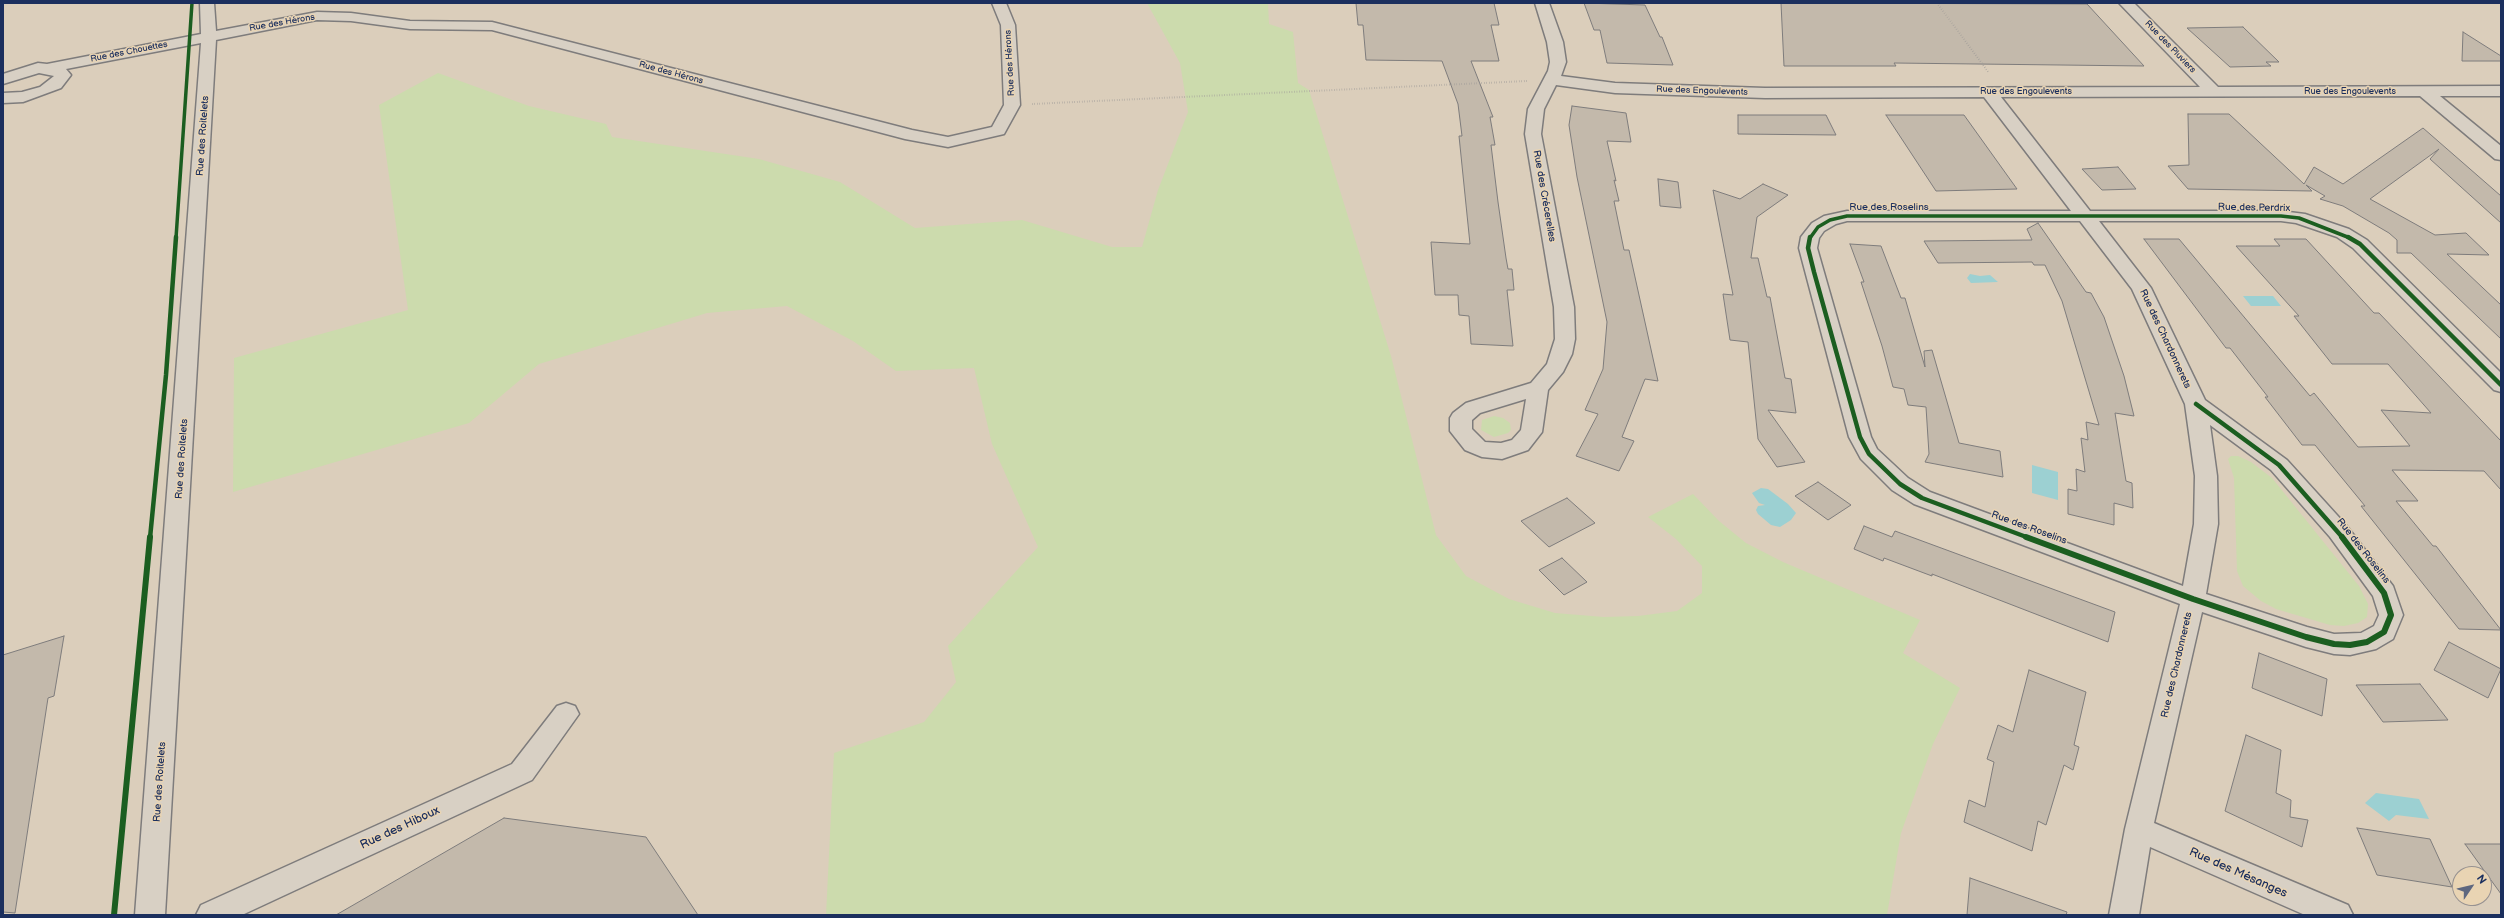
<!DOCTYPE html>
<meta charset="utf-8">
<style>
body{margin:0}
#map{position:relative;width:2504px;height:918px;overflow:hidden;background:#dbcebb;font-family:"Balsamiq Sans",sans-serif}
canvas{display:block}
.frame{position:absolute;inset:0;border:4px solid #1b2f5e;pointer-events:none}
.north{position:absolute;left:2452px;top:866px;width:40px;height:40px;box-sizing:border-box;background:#e9d4b3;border:1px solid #979291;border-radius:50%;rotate:55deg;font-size:11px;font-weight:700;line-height:16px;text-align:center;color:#1b2f5e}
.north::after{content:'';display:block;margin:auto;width:14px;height:18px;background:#5e677f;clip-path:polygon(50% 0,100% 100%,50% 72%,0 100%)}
</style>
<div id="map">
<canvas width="2504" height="918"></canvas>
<div class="frame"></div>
<div class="north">N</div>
</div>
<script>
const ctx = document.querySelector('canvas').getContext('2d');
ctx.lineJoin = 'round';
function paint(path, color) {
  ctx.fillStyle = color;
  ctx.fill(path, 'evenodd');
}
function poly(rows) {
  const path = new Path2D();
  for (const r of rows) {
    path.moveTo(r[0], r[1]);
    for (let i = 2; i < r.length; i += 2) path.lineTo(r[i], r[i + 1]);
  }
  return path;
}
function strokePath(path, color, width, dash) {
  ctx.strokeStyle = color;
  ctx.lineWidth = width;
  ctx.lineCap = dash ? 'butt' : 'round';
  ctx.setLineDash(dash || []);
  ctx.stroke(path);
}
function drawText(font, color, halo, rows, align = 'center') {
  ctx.font = font + ' "Balsamiq Sans",sans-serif';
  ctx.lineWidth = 3;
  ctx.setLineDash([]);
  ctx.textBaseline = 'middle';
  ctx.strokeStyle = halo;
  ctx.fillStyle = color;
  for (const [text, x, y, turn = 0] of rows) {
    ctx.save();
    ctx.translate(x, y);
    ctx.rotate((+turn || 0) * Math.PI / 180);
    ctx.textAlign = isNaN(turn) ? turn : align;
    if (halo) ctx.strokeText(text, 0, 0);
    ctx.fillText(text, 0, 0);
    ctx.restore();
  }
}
paint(poly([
 [1147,3,1268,3,1269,24,1293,32,1298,83,1309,90,1391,356,1436,535,1466,576,1509,599,1555,613,1604,617,1638,616,1677,611,1702,593,1702,566,1676,539,1648,517,1693,494,1719,521,1746,543,1783,562,1920,620,1903,653,1960,688,1933,744,1901,833,1887,915,826,915,834,753,924,722,956,682,948,646,1038,547,992,444,974,368,896,371,853,341,787,306,707,313,539,364,469,423,233,492,234,358,408,310,379,105,438,73,529,106,606,124,612,137,759,159,840,182,915,228,1022,220,1112,247,1142,247,1158,190,1188,112,1180,63],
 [1494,416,1503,418,1510,423,1511,430,1508,433,1494,437,1481,430,1482,420],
 [2231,456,2238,456,2251,462,2272,478,2359,586,2368,604,2367,617,2358,623,2344,626,2330,625,2276,609,2261,601,2243,586,2237,571,2234,478,2228,459]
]), '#ccdbad');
paint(poly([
 [1970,274,1980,276,1990,275,1998,282,1971,283,1967,278],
 [2243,296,2273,296,2281,306,2251,306],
 [2032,465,2058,472,2058,500,2032,493],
 [1761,488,1768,489,1788,504,1796,513,1791,520,1780,527,1771,525,1758,514,1756,510,1758,506,1765,505,1759,503,1752,493],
 [2376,793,2419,799,2429,819,2396,815,2389,821,2365,803]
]), '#9cd0d2');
const building = poly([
 [1356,3,1494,3,1499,25,1491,25,1499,61,1471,61,1493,117,1490,117,1495,145,1491,145,1498,202,1506,258,1508,269,1512,269,1514,290,1507,290,1513,346,1471,344,1469,316,1459,315,1458,295,1435,295,1431,242,1470,244,1459,136,1462,136,1458,104,1442,61,1366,60,1363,25,1358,25,1356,3],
 [1584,3,1645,5,1660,37,1662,37,1673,65,1607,63,1600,30,1594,30,1584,3],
 [1781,3,2087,4,2144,66,1894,63,1896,66,1784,66,1781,3],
 [2243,27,2279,62,2266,62,2271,66,2230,67,2187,28,2243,27],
 [2463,32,2501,56,2501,61,2462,61,2463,32],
 [1572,106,1626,113,1631,142,1607,141,1616,181,1614,180,1619,201,1614,201,1624,250,1629,250,1658,381,1645,379,1622,437,1634,441,1619,471,1576,456,1598,414,1585,410,1603,369,1607,322,1577,177,1569,125,1572,106],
 [2188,114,2229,114,2304,184,2314,167,2343,184,2423,128,2501,196,2501,223,2430,159,2439,149,2370,199,2435,235,2466,233,2489,255,2447,254,2501,305,2501,339,2411,253,2397,253,2397,240,2389,233,2343,206,2320,199,2325,196,2306,185,2312,191,2188,189,2168,166,2189,165,2188,114],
 [1738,115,1826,115,1836,135,1738,134,1738,115],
 [1886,115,1964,115,2017,189,1936,191,1886,115],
 [2118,167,2136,189,2102,190,2082,169,2118,167],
 [1658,179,1678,182,1681,208,1660,206,1658,179],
 [1763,184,1788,195,1757,217,1751,258,1758,258,1767,297,1770,297,1785,378,1791,379,1796,413,1768,410,1805,462,1777,467,1758,439,1748,342,1730,340,1723,294,1733,295,1713,190,1740,199,1763,184],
 [2038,223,2086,292,2091,293,2104,317,2124,376,2134,416,2115,413,2126,481,2132,483,2133,508,2114,503,2114,525,2068,514,2068,489,2077,491,2076,469,2085,472,2081,438,2088,440,2086,422,2099,425,2062,301,2045,265,2034,265,2032,262,1938,263,1924,241,2032,240,2027,229,2038,223],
 [2144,239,2179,239,2310,396,2314,393,2358,447,2410,446,2381,410,2431,413,2388,364,2332,364,2294,316,2299,316,2236,246,2280,246,2274,239,2306,239,2374,313,2379,313,2501,441,2501,490,2484,471,2392,470,2418,501,2396,501,2433,546,2436,546,2501,630,2459,629,2361,506,2365,506,2315,445,2302,445,2265,397,2268,397,2230,348,2226,348,2144,239],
 [1850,244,1881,246,1901,298,1905,298,1925,367,1924,351,1932,350,1959,443,2000,451,2003,477,1925,462,1929,454,1926,407,1908,405,1904,389,1893,387,1882,346,1861,282,1864,282,1850,244],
 [1818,482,1851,505,1828,520,1795,496,1818,482],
 [1567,498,1595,523,1549,547,1521,521,1567,498],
 [1864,526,1892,537,1895,531,2115,612,2108,642,1932,574,1932,576,1884,558,1883,561,1854,549,1864,526],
 [1562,558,1587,582,1564,595,1539,570,1562,558],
 [64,636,54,696,48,698,15,913,3,912,3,655,64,636],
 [2449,642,2501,669,2488,698,2434,670,2449,642],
 [2259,653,2327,679,2322,716,2252,688,2259,653],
 [2029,670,2086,692,2074,745,2079,747,2073,770,2064,765,2046,825,2038,821,2032,851,1964,822,1969,800,1985,807,1994,762,1987,759,1998,725,2013,732,2029,670],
 [2420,684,2448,720,2383,722,2356,685,2420,684],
 [2246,735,2281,750,2276,793,2291,800,2290,817,2308,820,2302,847,2225,811,2246,735],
 [504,818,646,837,698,915,336,915,504,818],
 [2357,828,2430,839,2452,887,2377,875,2357,828],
 [2465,844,2501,844,2501,894,2465,844],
 [1970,878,2067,912,2066,915,1967,915,1970,878]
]);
paint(building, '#c3b9ab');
strokePath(building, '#7e7c7c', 1);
const minor = poly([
 [200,3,214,3,216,31,317,12,351,13,410,21,492,22,912,130,948,137,992,127,1004,105,1001,25,992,3,1006,3,1015,25,1020,105,1004,134,948,147,905,139,492,30,410,29,351,21,317,20,216,40,165,915,135,915,201,43,66,69,71,75,61,88,23,102,3,103,3,93,22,92,40,87,54,76,39,73,3,84,3,74,38,63,47,64,201,34,200,3],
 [1535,3,1549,3,1563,42,1566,62,1561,76,1615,83,1765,88,2200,87,2119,3,2134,3,2218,87,2501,86,2501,96,2440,96,2501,146,2501,160,2495,159,2420,96,2001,97,2090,211,2281,211,2305,214,2349,229,2367,240,2501,373,2501,392,2494,390,2353,248,2337,237,2296,223,2281,221,2099,221,2151,288,2205,400,2287,460,2346,525,2393,586,2403,615,2393,639,2376,649,2350,655,2334,654,2306,647,2202,612,2154,823,2348,905,2353,915,2305,915,2150,847,2139,915,2109,915,2125,829,2180,604,1914,504,1892,490,1861,459,1849,437,1799,248,1801,237,1812,223,1824,216,1847,211,2071,211,1984,97,1765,98,1615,93,1556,85,1544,109,1541,134,1574,307,1575,339,1572,354,1563,372,1548,390,1542,432,1528,450,1502,459,1482,457,1465,450,1450,431,1450,418,1453,413,1466,403,1531,383,1547,364,1555,339,1554,307,1525,134,1528,109,1548,71,1550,62,1547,42,1535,3],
 [1847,221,2080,221,2132,289,2185,404,2195,476,2194,524,2183,586,1930,492,1908,478,1877,449,1871,437,1817,248,1819,238,1824,231,1836,224,1847,221],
 [1526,399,1521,430,1512,440,1501,443,1485,442,1472,429,1472,420,1480,413,1526,399],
 [2210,425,2271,470,2330,537,2373,596,2379,615,2374,626,2361,633,2334,634,2307,627,2206,594,2218,524,2217,476,2210,425],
 [566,703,575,706,579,714,532,780,242,915,196,915,201,905,512,764,557,706,566,703]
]);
strokePath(minor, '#7e7c7c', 3);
strokePath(poly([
 [1937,3,1989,73],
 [1032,104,1527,81]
]), '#a09c99', 2, [0.5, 2]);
paint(minor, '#d8d0c4');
strokePath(poly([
 [176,238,192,3],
 [1810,238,1818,227,1830,220,1847,216,2281,216,2299,218,2350,238]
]), '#1b5e20', 3.5);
strokePath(poly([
 [1810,237,1808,248,1814,272,1860,437,1869,454,1900,484,1922,498,2029,538],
 [2348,237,2360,244,2501,385],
 [2196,404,2279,465,2343,538],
 [150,538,166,375,176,237]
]), '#1b5e20', 4.5);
strokePath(poly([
 [2026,537,2193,599,2306,637,2334,644,2350,645,2367,642,2384,632,2391,615,2384,593,2342,537],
 [114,915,150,537]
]), '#1b5e20', 6);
drawText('9px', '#1b2f5e', '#e9d4b3', [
 ["Rue des Hérons",282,23,-10],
 ["Rue des Pluviers",2170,47,46],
 ["Rue des Chouettes",129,52,-11],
 ["Rue des Hérons",1010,63,-93],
 ["Rue des Hérons",671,73,15],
 ["Rue des Engoulevents",1702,91,2],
 ["Rue des Engoulevents",2026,92],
 ["Rue des Engoulevents",2350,92]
]);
drawText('10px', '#1b2f5e', '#e9d4b3', [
 ["Rue des Roitelets",203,136,-86],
 ["Rue des Crécerelles",1544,196,80],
 ["Rue des Roselins",1889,207],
 ["Rue des Perdrix",2254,208,1],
 ["Rue des Chardonnerets",2165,339,65],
 ["Rue des Roitelets",182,459,-86],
 ["Rue des Roselins",2029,528,20],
 ["Rue des Roselins",2363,551,52],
 ["Rue des Chardonnerets",2177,665,-77],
 ["Rue des Roitelets",160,782,-86]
]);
drawText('12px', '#1b2f5e', '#e9d4b3', [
 ["Rue des Hiboux",400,828,-25],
 ["Rue des Mésanges",2238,873,24]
]);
</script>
